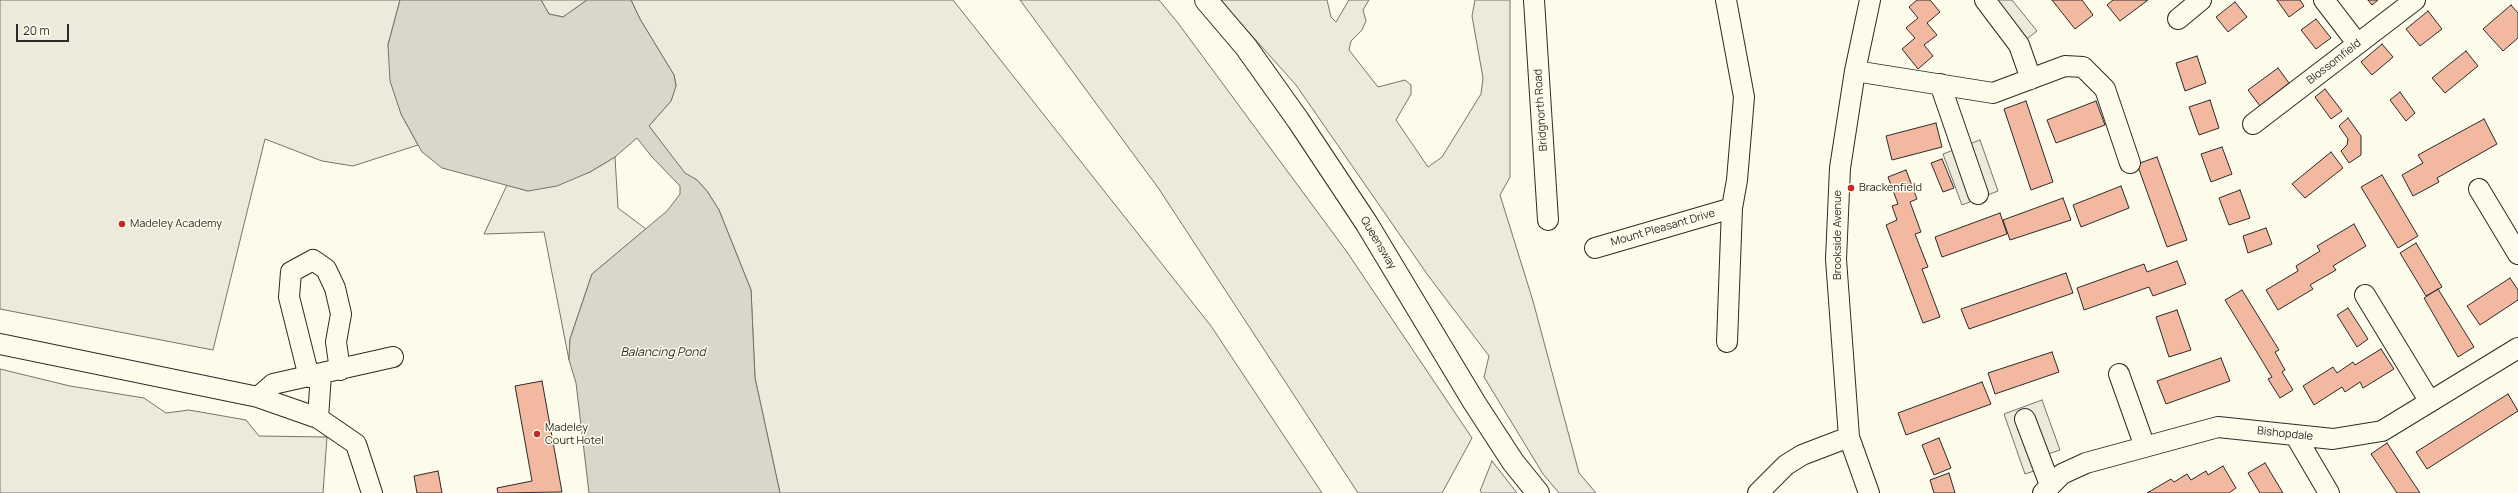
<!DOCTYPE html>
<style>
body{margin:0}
#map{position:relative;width:2518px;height:493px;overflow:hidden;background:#fdfbea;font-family:Manrope,sans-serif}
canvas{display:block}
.scale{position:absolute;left:16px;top:24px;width:53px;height:18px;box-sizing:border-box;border:2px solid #2b2b2b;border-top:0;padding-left:5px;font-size:12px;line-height:14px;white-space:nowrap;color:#2b2b2b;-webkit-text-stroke:3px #fdfbea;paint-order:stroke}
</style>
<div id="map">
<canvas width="2518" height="493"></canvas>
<div class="scale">20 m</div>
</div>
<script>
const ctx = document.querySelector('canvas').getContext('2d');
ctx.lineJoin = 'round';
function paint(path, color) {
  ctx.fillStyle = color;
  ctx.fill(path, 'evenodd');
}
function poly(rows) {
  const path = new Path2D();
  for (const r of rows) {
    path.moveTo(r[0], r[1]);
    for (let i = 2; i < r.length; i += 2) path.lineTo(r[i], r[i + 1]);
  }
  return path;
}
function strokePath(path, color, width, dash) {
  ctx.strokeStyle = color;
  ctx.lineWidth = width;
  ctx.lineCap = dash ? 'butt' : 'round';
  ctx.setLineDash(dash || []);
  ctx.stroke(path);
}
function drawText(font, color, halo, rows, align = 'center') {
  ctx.font = font + ' Manrope,sans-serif';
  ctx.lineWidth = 3;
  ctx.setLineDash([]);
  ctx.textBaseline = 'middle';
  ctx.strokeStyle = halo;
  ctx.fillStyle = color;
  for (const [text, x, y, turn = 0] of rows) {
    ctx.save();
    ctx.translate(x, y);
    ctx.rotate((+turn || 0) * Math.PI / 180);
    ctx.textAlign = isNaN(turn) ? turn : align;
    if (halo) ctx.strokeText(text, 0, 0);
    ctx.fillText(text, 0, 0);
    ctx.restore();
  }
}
const green = poly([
 [0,0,400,0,388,45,401,114,418,145,353,166,322,161,265,139,213,350,0,309,0,0],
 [541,0,587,0,563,17,549,14,541,0],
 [631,0,953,0,1211,326,1322,493,780,493,755,378,751,290,719,210,707,191,697,180,685,174,649,126,671,101,676,85,674,75,640,19,631,0],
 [1020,0,1159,0,1178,23,1347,252,1472,438,1442,493,1358,493,1159,189,1020,0],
 [1220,0,1327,0,1331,17,1336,22,1349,0,1369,0,1363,10,1366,21,1362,30,1351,41,1349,50,1378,87,1405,80,1411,85,1411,94,1396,120,1428,167,1442,157,1481,94,1483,78,1472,16,1475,0,1510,0,1510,177,1500,195,1533,301,1579,473,1596,493,1559,493,1543,474,1484,377,1489,356,1427,274,1296,85,1220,0],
 [615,157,618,208,646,229,592,274,570,339,569,360,544,232,484,234,507,185,528,191,590,172,615,157],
 [0,369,70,386,144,398,166,413,189,410,246,420,259,436,327,437,323,493,0,493,0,369],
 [1492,461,1517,493,1482,493,1480,491,1492,461]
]);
paint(green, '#ecebdb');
strokePath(green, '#74746e', 1);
const parking = poly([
 [1985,0,2012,0,2037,31,2019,45,1985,0],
 [1980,140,1998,191,1962,205,1943,154,1980,140],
 [2042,400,2060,450,2039,457,2043,468,2025,474,2004,414,2042,400]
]);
paint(parking, '#eceadb');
strokePath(parking, '#74746e', 1);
const water = poly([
 [400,0,541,0,549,14,563,17,587,0,631,0,640,19,674,75,676,86,671,101,649,126,685,173,697,180,707,191,719,210,751,290,755,378,780,493,589,493,576,383,569,360,570,339,592,274,667,211,680,194,680,186,652,157,637,138,615,157,590,172,557,186,528,191,442,168,422,152,401,114,390,81,388,45,400,0]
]);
paint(water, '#d8d7c9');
strokePath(water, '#74746e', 1);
const building = poly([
 [1917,0,1930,0,1940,12,1927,23,1937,35,1924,45,1933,56,1918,69,1902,49,1915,38,1906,28,1918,18,1909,7,1917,0],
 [2052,0,2082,0,2093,15,2075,29,2052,0],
 [2113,0,2148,0,2120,21,2107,5,2113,0],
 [2277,0,2300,0,2304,6,2289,17,2277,0],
 [2368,0,2378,0,2372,5,2368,0],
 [2235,2,2247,17,2228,32,2216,17,2235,2],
 [2511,5,2518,13,2518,38,2503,51,2483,29,2511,5],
 [2428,11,2442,29,2420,46,2406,29,2428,11],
 [2316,19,2331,38,2316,49,2301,30,2316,19],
 [2382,44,2393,57,2372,75,2361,62,2382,44],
 [2466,51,2478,66,2445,93,2432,78,2466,51],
 [2197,56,2206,83,2185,91,2176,63,2197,56],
 [2278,68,2289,83,2260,106,2248,90,2278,68],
 [2325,89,2342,111,2331,119,2315,97,2325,89],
 [2400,92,2415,113,2406,121,2390,100,2400,92],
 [2210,100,2219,128,2199,135,2189,107,2210,100],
 [2026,101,2053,182,2031,190,2004,109,2026,101],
 [2096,101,2105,125,2056,143,2047,120,2096,101],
 [2348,118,2361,136,2361,155,2349,163,2341,151,2347,145,2348,139,2339,126,2348,118],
 [2484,119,2497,144,2437,178,2439,182,2413,196,2402,175,2423,163,2418,155,2484,119],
 [1936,123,1942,147,1892,160,1886,136,1936,123],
 [2222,147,2232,174,2211,182,2201,154,2222,147],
 [2331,152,2343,168,2305,198,2292,184,2331,152],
 [2157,157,2187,240,2167,247,2137,164,2157,157],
 [1942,159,1954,188,1943,192,1931,163,1942,159],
 [1906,170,1917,199,1910,202,1921,232,1915,234,1928,267,1922,269,1940,317,1923,323,1886,225,1897,220,1892,206,1898,204,1888,177,1906,170],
 [2382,175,2418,236,2398,248,2361,187,2382,175],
 [2121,186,2129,208,2081,227,2073,205,2121,186],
 [2240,190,2250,218,2229,225,2219,198,2240,190],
 [2063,198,2071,220,2010,240,2003,220,2063,198],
 [2000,213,2007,234,1942,257,1935,237,2000,213],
 [2354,224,2366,246,2333,266,2336,270,2310,285,2313,289,2278,310,2266,290,2298,271,2296,266,2320,251,2317,246,2354,224],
 [2266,228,2272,244,2248,253,2243,236,2266,228],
 [2416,243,2442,287,2426,296,2400,253,2416,243],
 [2177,261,2186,284,2153,296,2149,287,2084,310,2077,288,2144,264,2147,272,2177,261],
 [2066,273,2073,293,1969,329,1961,309,2066,273],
 [2510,278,2518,290,2518,300,2480,325,2467,306,2510,278],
 [2438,289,2474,347,2458,357,2424,298,2438,289],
 [2242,290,2279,350,2275,352,2285,370,2282,372,2293,390,2280,398,2268,379,2272,377,2225,300,2242,290],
 [2348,308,2368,339,2357,347,2337,315,2348,308],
 [2177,310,2191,350,2169,357,2156,317,2177,310],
 [2381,349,2394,369,2363,388,2360,382,2345,392,2342,387,2314,405,2303,386,2333,367,2337,373,2353,362,2355,365,2381,349],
 [2052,352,2059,372,1995,394,1988,373,2052,352],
 [2221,358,2230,381,2166,404,2157,381,2221,358],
 [542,381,562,492,498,493,497,488,532,481,515,386,542,381],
 [1982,382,1991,404,1906,435,1898,413,1982,382],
 [2508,394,2518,411,2427,469,2416,452,2508,394],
 [1939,438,1951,468,1934,475,1922,445,1939,438],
 [2387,443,2420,493,2397,493,2371,454,2387,443],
 [2265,463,2283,493,2260,493,2248,473,2265,463],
 [2223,466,2236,488,2229,493,2147,493,2171,479,2174,482,2187,474,2191,480,2206,471,2208,475,2223,466],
 [438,471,442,493,417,493,414,476,438,471],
 [1949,473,1955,493,1934,493,1930,480,1949,473]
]);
paint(building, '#f2b8a0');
strokePath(building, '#2b2b2b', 1);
const minor = poly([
 [1534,0,1548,220],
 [1726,0,1744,97,1737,180,1732,208,1727,342],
 [1985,0,2019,45,2031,79],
 [2324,0,2357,43],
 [2178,19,2201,0],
 [1855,71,1993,93,2065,66,2083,67,2105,89,2130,163],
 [1940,84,1978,194],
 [2253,124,2415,0],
 [2479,189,2518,254],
 [1595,248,1732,208],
 [2365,295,2430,402],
 [0,344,258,397,318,418,356,444,372,493],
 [2119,374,2145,447],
 [309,377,289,297,291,272,313,260,326,269,335,288,341,314,336,342,340,370],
 [258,397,273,384,393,357],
 [318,418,321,374],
 [2025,419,2050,485],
 [2295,435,2329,493],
 [1758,493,1786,465,1802,455,1849,437],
 [1869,493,1849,437,1836,259,1840,168,1855,71,1870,0],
 [2043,493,2062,474,2086,463,2218,427,2333,439,2382,431,2518,348]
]);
const major = poly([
 [1206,0,1246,47,1298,120,1367,224,1474,402,1513,462,1538,493]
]);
strokePath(minor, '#2b2b2b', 22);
strokePath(major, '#2b2b2b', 24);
strokePath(minor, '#fdfbea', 20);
strokePath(major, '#fdfbea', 22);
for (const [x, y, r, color] of [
 [1851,188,4,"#c62828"],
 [122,224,4,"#c62828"],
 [537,434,4,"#c62828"]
]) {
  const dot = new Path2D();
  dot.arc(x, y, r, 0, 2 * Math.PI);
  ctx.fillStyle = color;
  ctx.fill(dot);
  strokePath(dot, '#fdfbea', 1.5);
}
drawText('11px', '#2b2b2b', '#fdfbea', [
 ["Blossomfield",2334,62,-38],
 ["Bridgnorth Road",1541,110,-94],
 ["Mount Pleasant Drive",1663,228,-16],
 ["Brookside Avenue",1838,235,-90],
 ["Queensway",1378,243,59],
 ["Bishopdale",2285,434,6]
]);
drawText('11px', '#2b2b2b', '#fdfbea', [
 ["Brackenfield",1859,188],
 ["Madeley Academy",130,224],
 ["Madeley",545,428],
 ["Court Hotel",545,441]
], 'left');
drawText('italic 12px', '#2b2b2b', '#fdfbea', [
 ["Balancing Pond",663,353]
]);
</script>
